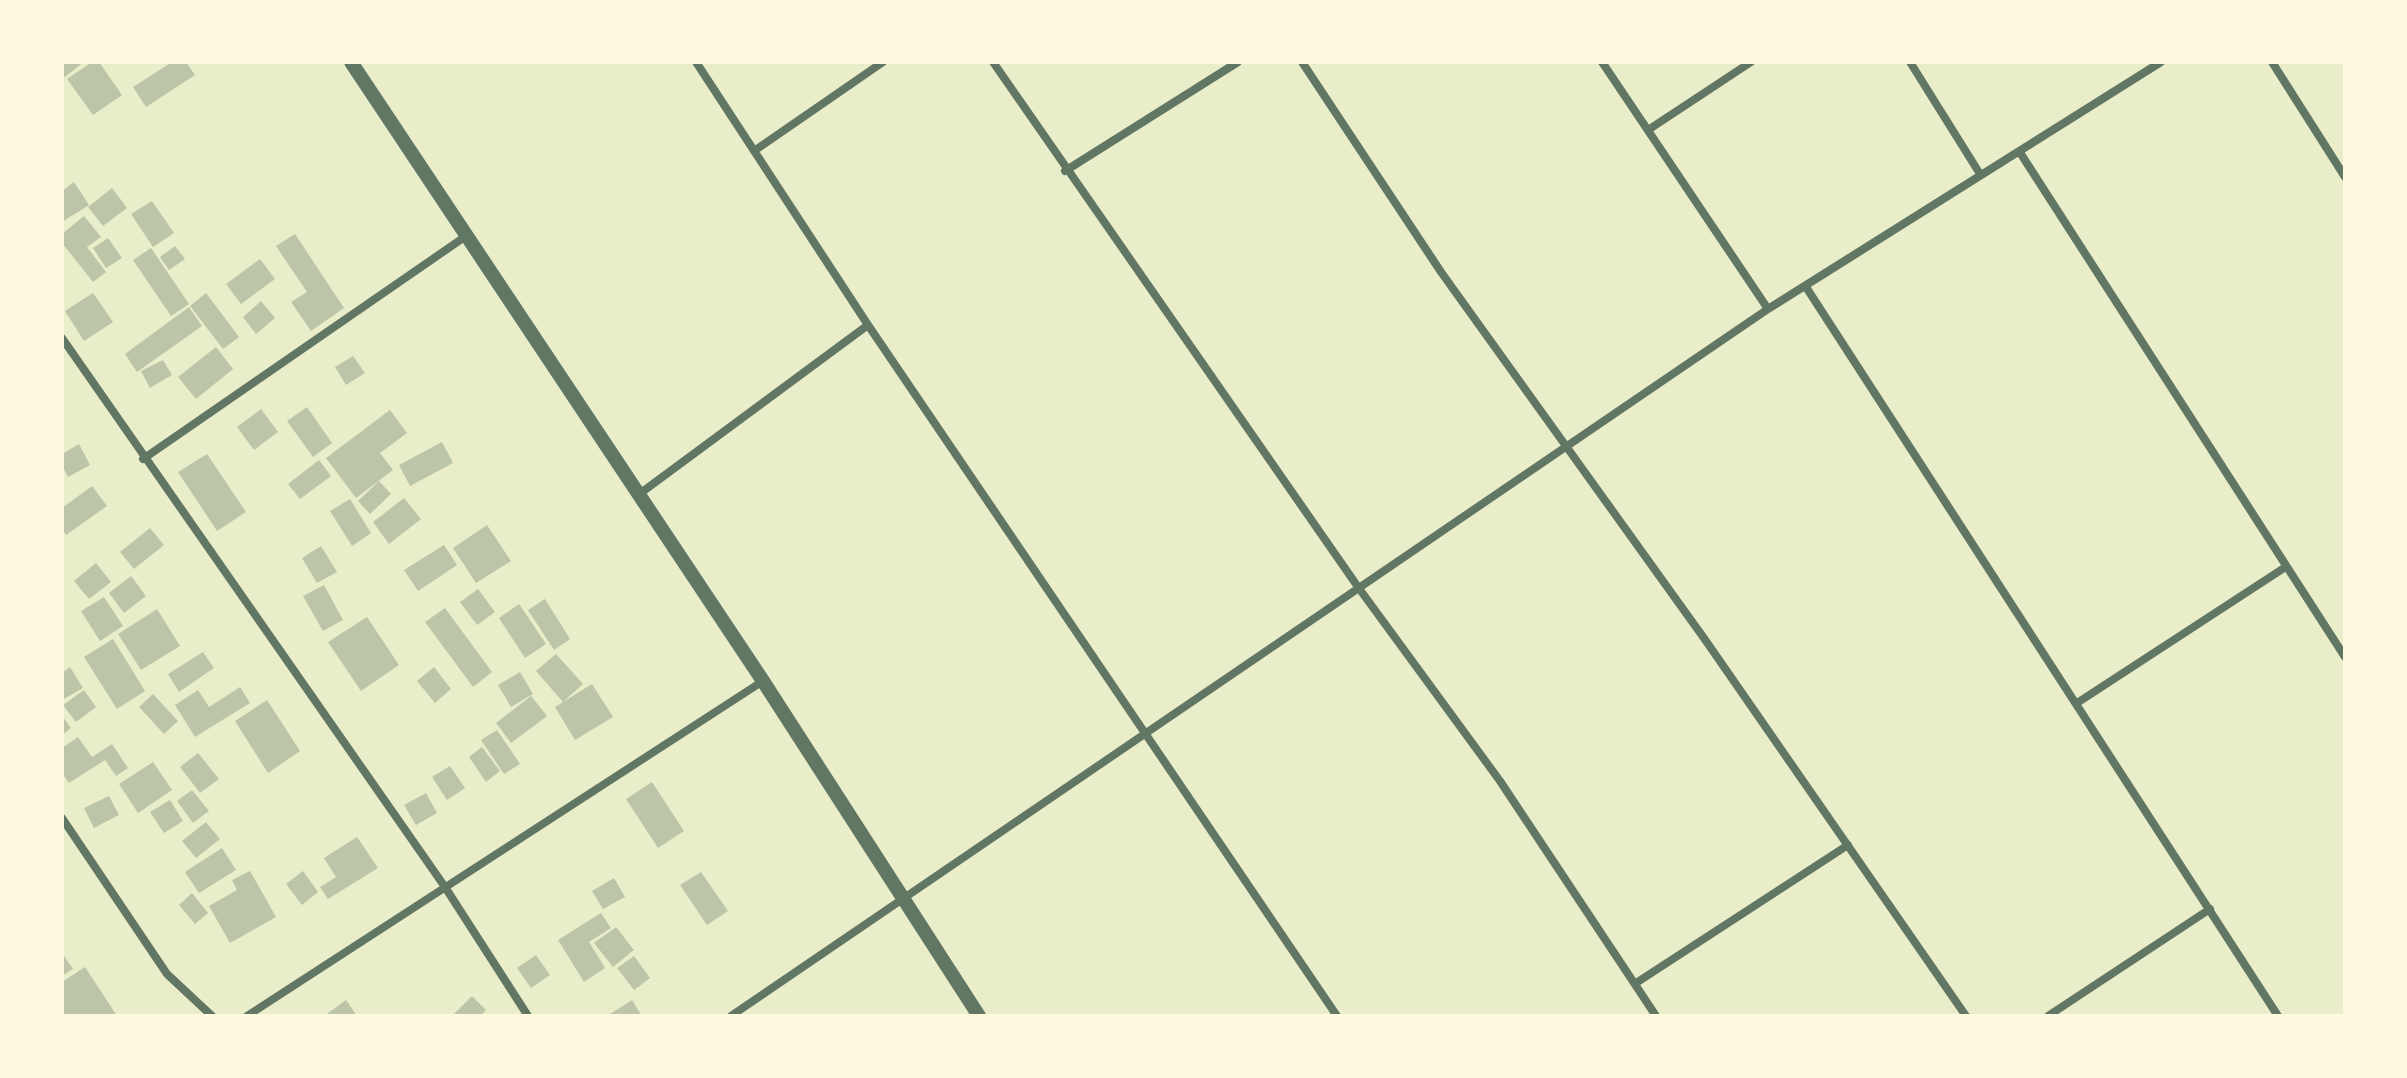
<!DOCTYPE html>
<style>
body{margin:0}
#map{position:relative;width:2407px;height:1078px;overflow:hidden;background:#e9edc9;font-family:"Source Sans 3",sans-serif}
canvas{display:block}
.frame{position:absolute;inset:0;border:64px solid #fefae0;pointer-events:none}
</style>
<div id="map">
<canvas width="2407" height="1078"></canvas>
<div class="frame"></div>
</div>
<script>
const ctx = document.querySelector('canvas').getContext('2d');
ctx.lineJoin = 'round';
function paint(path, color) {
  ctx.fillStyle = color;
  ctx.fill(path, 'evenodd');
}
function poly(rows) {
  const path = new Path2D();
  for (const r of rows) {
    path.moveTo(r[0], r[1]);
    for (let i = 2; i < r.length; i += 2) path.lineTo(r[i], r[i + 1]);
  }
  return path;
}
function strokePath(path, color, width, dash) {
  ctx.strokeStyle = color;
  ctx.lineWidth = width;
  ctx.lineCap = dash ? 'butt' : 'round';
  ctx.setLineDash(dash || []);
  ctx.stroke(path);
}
paint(poly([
 [62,62,84,62,62,79],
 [92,62,99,62,122,95,93,115,67,79],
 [172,62,186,62,195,75,146,107,133,87],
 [74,182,89,205,62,222,62,191],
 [112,188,127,208,103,226,88,207],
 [152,201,174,233,153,247,131,214],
 [84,216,101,237,87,247,106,272,93,282,62,243,62,234],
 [295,234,344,308,311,331,291,302,307,292,276,246],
 [108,238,122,258,106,268,93,248],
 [175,246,185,259,169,270,160,257],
 [151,248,189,304,171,316,133,260],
 [260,259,275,279,241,304,226,284],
 [93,293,113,322,84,341,65,311],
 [206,293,239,337,223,349,190,306],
 [261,301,275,318,256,334,243,317],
 [189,307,202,326,137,372,125,354],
 [216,347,233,369,196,399,178,377],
 [353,356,365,373,346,385,335,367],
 [163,360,172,375,150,388,141,371],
 [307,407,332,443,313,457,287,421],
 [261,409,278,432,254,450,237,427],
 [390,410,407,433,380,453,393,470,356,498,326,458],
 [442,442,453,463,410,486,399,465],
 [79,444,90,465,68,477,62,465,62,454],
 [207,454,246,512,217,531,178,472],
 [319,460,331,476,300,499,288,484],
 [379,481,391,494,370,514,358,501],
 [92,486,107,506,66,535,62,529,62,508],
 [404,498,421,519,389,544,373,522],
 [350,499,371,533,352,546,330,511],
 [487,525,511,561,476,583,453,548],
 [150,528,164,545,134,569,120,552],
 [444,545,457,565,418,591,404,570],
 [321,546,337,572,317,583,302,558],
 [96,563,111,582,89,599,74,581],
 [131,576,146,596,124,613,109,593],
 [324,585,343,620,323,631,303,596],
 [478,589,495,612,477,625,460,602],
 [104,597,123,626,100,641,81,611],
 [545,599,570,639,554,650,528,610],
 [519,604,546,644,525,658,499,618],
 [445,608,492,672,473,687,425,622],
 [157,609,180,646,141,670,118,634],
 [367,617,399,665,361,691,328,642],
 [113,639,145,691,117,709,84,657],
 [203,652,214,668,179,692,168,674],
 [556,654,583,684,563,702,536,671],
 [70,667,83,688,62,700,62,673],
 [434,667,451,689,435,703,417,681],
 [520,672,533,694,511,707,498,685],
 [592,684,613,717,575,740,555,707],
 [240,687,250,703,195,737,175,705,198,690,209,707],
 [84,690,96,707,76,722,63,705],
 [153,694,178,721,164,734,139,707],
 [531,696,547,716,511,743,496,723],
 [267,700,300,751,268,773,235,721],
 [62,716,71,728,62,735],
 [497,730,520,764,504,774,481,740],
 [78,737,92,757,112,744,128,768,116,776,105,760,69,783,62,773,62,748],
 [482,747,500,771,486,782,469,757],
 [198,753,219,779,200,793,180,767],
 [153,762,172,790,138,813,119,784],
 [450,766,465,788,447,800,432,777],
 [652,782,684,831,658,848,626,799],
 [192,790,209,811,193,823,177,801],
 [426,793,437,813,416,825,404,805],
 [109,796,119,815,94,828,84,808],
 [170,800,183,821,164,833,150,812],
 [206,822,220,839,196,858,182,841],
 [357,837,378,868,328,899,320,887,336,877,324,858],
 [222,848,236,870,199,893,185,872],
 [250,871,276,917,230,943,209,906,237,890,232,880],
 [303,871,318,892,302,905,286,884],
 [701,872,728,911,707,925,680,885],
 [614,878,625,897,603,909,592,891],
 [192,893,208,913,195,924,179,905],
 [601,913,611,928,589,942,605,968,584,982,558,940],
 [616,927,634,950,613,967,594,943],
 [62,953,73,969,62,976],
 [536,955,550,975,531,988,517,968],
 [634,956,650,978,634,990,617,968],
 [85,967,117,1016,66,1016,62,1010,62,982],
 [472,996,486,1010,480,1016,452,1016],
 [346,1000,357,1016,324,1016],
 [632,1000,642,1016,607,1016]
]), '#bcc5a7');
strokePath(poly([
 [696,62,868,325,1337,1016],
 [993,62,1358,587,1500,781,1656,1016],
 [1302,62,1441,272,1706,641,1966,1016],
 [1602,62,1768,309],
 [1910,62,1980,174],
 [2272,62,2345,177],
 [1648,130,1751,62],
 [754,151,883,62],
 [2019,151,2345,657],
 [1065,171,1238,62],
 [1806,287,2278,1016],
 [62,338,445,887,528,1016],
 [143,459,466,236],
 [638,495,868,325],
 [2077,703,2284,568],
 [62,818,167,974,212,1016],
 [1636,983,1848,845],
 [247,1016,763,681],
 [731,1016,1768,309,2161,62],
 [2048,1016,2210,909]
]), '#617663', 8);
strokePath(poly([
 [351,62,763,681,979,1016]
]), '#617663', 14);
</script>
